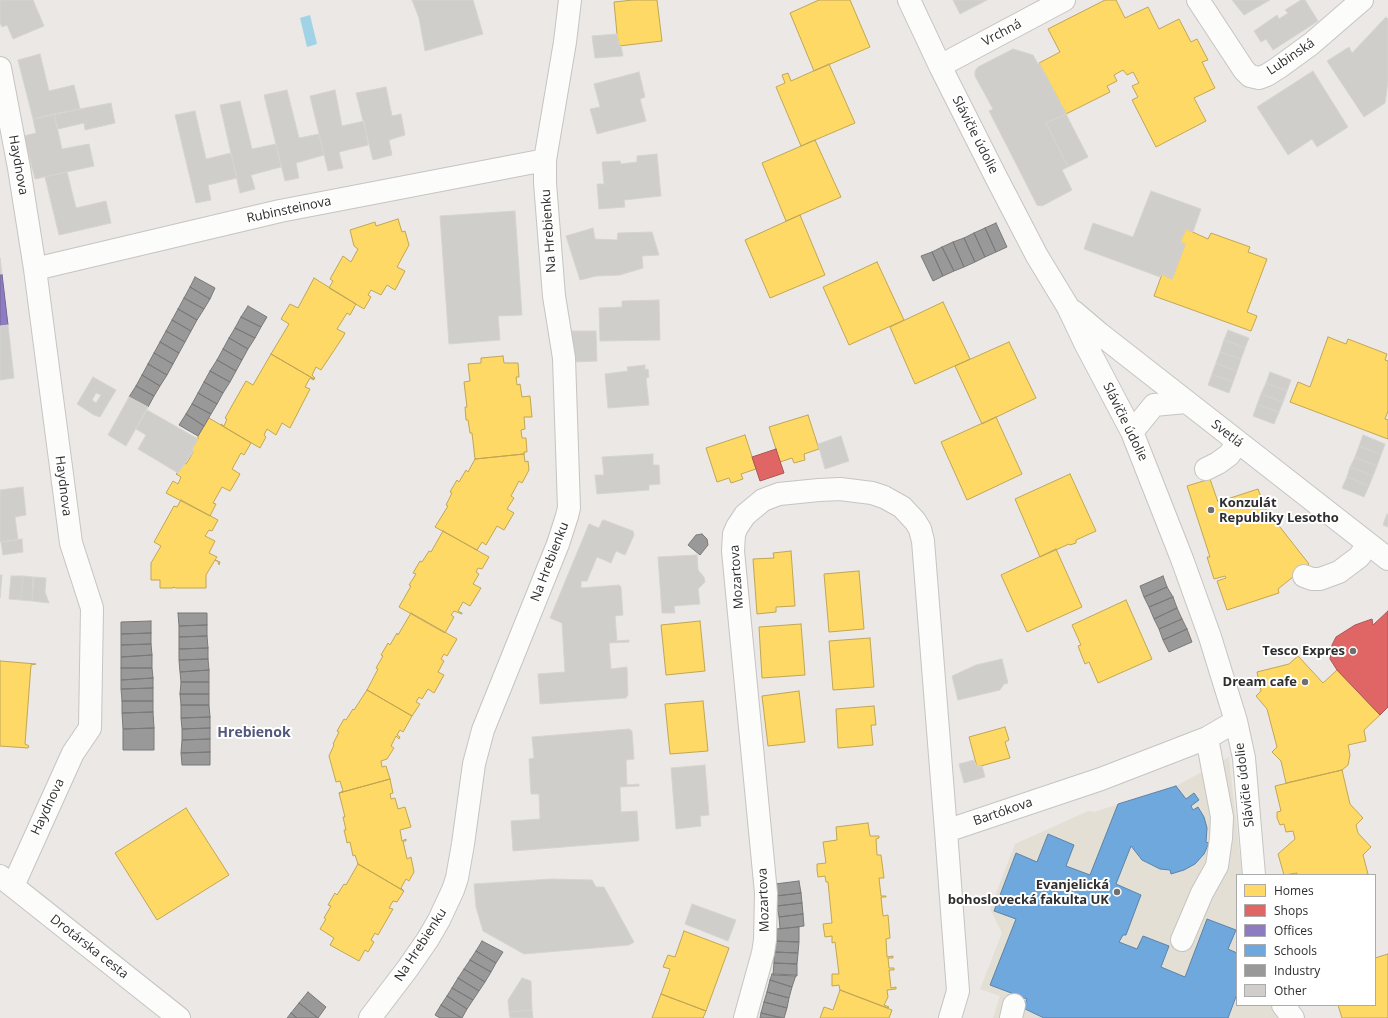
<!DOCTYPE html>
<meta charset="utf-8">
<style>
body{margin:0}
#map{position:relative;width:1388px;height:1018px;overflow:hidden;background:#ebe8e5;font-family:"Open Sans",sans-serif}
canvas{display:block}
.legend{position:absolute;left:1236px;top:874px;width:140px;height:132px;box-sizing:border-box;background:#fff;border:1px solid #ababab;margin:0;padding:5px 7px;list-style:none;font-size:12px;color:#2e2e2e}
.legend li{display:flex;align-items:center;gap:8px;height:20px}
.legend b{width:20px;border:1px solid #ababab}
</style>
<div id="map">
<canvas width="1388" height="1018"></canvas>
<ul class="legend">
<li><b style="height:11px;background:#ffd966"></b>Homes</li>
<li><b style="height:11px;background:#e06666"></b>Shops</li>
<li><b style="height:11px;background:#8e7cc3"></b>Offices</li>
<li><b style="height:11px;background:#6fa8dc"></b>Schools</li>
<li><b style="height:11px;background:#999"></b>Industry</li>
<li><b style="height:11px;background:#d0cecb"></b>Other</li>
</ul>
</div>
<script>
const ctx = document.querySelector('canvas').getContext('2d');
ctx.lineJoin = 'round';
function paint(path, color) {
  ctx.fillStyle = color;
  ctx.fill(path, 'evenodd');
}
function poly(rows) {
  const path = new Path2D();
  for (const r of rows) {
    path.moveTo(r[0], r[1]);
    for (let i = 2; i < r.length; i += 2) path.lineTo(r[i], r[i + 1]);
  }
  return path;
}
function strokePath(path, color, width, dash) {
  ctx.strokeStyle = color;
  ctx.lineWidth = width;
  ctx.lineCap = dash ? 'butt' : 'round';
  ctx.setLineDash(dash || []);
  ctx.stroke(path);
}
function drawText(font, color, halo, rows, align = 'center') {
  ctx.font = font + ' "Open Sans",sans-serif';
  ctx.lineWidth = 4;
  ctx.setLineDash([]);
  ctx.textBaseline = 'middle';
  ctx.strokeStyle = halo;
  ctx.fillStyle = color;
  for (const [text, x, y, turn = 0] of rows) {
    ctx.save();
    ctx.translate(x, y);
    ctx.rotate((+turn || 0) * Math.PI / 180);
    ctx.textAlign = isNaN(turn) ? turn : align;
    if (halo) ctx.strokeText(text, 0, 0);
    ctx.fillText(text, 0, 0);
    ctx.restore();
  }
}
paint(poly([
 [1229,757,1242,875,1237,875,1237,1005,1274,1005,1280,1018,993,1018,1000,996,980,989,1002,933,990,909,1015,844,1088,811,1094,812,1176,786]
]), '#e4dfd4');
paint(poly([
 [310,15,317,44,307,47,300,18]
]), '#9fd3e5');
const homes = poly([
 [633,0,657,0,662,41,619,46,617,34,614,2,633,0],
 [819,0,850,0,870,47,814,71,790,13,819,0],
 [1105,0,1116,0,1125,18,1148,7,1159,29,1179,19,1191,42,1197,39,1208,60,1202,62,1215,88,1194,98,1206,121,1156,147,1132,100,1138,97,1132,86,1139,83,1133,72,1127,75,1123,70,1114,75,1117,81,1107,86,1110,92,1066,114,1039,63,1060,52,1048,29,1105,0],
 [829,64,855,123,801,146,776,87,785,83,782,75,788,73,791,81,829,64],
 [815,140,841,197,786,221,762,163,815,140],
 [800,215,825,275,770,298,745,240,800,215],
 [398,219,402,232,405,231,409,245,397,267,405,271,395,290,387,285,381,295,371,290,368,295,371,297,364,309,329,288,333,281,330,279,343,256,351,262,358,249,354,246,350,230,375,222,376,226,398,219],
 [1186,229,1208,239,1211,233,1250,247,1248,252,1267,259,1247,312,1257,316,1251,331,1154,296,1162,274,1172,279,1185,244,1180,242,1186,229],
 [877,262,904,320,849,345,823,287,877,262],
 [314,278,356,304,350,315,347,313,337,329,345,333,343,337,321,370,316,367,312,375,315,378,314,379,271,354,289,324,281,319,290,304,298,308,314,278],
 [943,302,970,359,915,384,890,327,943,302],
 [1328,337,1346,344,1348,339,1387,354,1385,360,1388,361,1388,411,1385,419,1388,420,1388,439,1290,402,1298,382,1310,387,1328,337],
 [1009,342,1036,398,982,424,955,366,1009,342],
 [271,354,314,379,314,380,310,378,305,387,310,389,290,428,282,423,276,435,267,429,264,435,266,437,260,448,221,425,221,424,224,426,227,419,225,418,246,381,253,385,271,354],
 [503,356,504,363,518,363,519,377,516,377,517,385,520,384,522,397,530,396,532,417,524,417,525,429,521,430,522,438,526,438,527,452,524,452,524,454,475,459,472,433,470,433,468,420,466,420,465,407,467,407,464,382,470,381,468,364,481,363,481,358,503,356],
 [808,415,819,449,804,454,805,460,794,463,792,458,780,462,769,427,808,415],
 [996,417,1022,474,967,500,941,442,996,417],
 [209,418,251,443,244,455,241,453,232,469,240,474,232,488,230,491,222,487,213,503,216,504,210,516,166,493,173,481,178,484,181,477,176,474,177,473,178,473,184,463,186,464,188,461,194,451,192,449,198,439,198,436,209,418],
 [745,435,756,469,741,474,743,479,731,483,729,478,717,482,706,448,745,435],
 [524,454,525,462,528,461,529,470,522,483,519,481,511,496,514,498,507,509,514,513,504,530,497,526,486,545,482,542,477,550,435,527,448,506,446,505,452,493,450,492,457,480,459,482,466,470,468,472,475,459,524,454],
 [1070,474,1096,531,1076,540,1076,543,1070,545,1069,544,1040,557,1015,499,1070,474],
 [1210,479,1218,502,1258,489,1265,508,1309,564,1278,589,1279,593,1227,610,1217,581,1226,578,1225,576,1214,579,1207,557,1210,557,1187,486,1210,479],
 [181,500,218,520,212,531,209,530,205,536,215,541,209,553,217,557,215,560,220,562,219,564,220,564,218,564,219,562,215,560,206,575,206,588,176,588,173,587,173,588,160,588,160,580,151,580,151,563,161,546,154,542,174,506,177,507,181,500],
 [443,531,489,557,482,569,478,568,476,572,479,574,473,584,481,588,470,606,463,602,458,611,462,613,462,614,454,611,451,615,454,617,445,633,399,607,411,586,409,585,416,574,413,573,420,561,422,562,429,551,431,552,443,531],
 [1056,549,1082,607,1027,632,1001,575,1056,549],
 [791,551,795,606,776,607,776,612,757,614,753,559,774,558,773,553,791,551],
 [859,571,864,629,829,632,824,574,859,571],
 [1126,600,1152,659,1098,683,1089,662,1085,664,1078,646,1081,645,1072,625,1126,600],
 [411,613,457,639,447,656,444,654,441,659,444,661,438,672,444,675,434,693,428,689,422,699,419,697,416,702,420,704,412,716,367,690,378,669,376,668,383,656,381,655,388,643,390,645,397,633,398,635,411,613],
 [700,621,705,671,666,675,661,625,700,621],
 [801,624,805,675,762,678,759,627,801,624],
 [870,638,874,687,833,690,829,641,870,638],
 [1298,656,1323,683,1337,670,1380,715,1364,730,1366,741,1348,745,1350,755,1348,765,1342,770,1286,783,1281,761,1272,752,1277,747,1267,709,1256,696,1261,691,1257,672,1289,664,1298,656],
 [0,661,36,664,31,665,25,744,29,746,28,748,0,746,0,661],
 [367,690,412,716,403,732,400,730,397,735,400,737,399,739,396,736,391,746,394,748,387,759,381,761,382,767,386,766,390,779,339,793,343,791,340,781,336,782,329,756,334,745,333,744,339,732,337,731,344,719,346,720,353,709,354,710,367,690],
 [799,691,805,742,768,746,762,696,799,691],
 [703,701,708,751,670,754,665,704,703,701],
 [874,706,876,725,871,725,873,745,838,748,836,709,874,706],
 [1005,727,1009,740,1005,742,1010,758,977,767,969,737,1005,727],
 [1342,770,1350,804,1363,818,1356,825,1358,833,1371,847,1363,855,1368,874,1363,875,1297,875,1297,873,1284,875,1278,854,1295,839,1293,831,1286,832,1284,824,1280,825,1277,818,1277,812,1281,811,1275,786,1342,770],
 [390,779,393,793,390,794,391,799,395,798,398,809,405,807,411,827,400,830,402,841,406,839,406,841,403,841,407,859,411,857,414,872,409,881,406,879,401,888,404,891,358,864,355,855,353,856,350,842,347,843,346,838,344,830,346,830,343,817,345,817,339,793,390,779],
 [186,808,229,875,157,920,115,853,186,808],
 [868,823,870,836,879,836,879,838,876,839,877,855,881,855,884,878,879,878,881,896,886,896,886,897,881,897,883,916,888,915,890,938,886,939,887,957,893,956,893,958,888,958,889,968,894,968,894,970,889,970,891,988,896,987,896,989,887,990,888,997,884,1005,889,1007,888,1008,840,990,839,985,832,986,832,974,839,974,835,942,832,943,832,936,825,937,824,931,823,924,832,923,828,882,826,882,825,876,818,877,817,870,817,864,826,863,823,842,837,840,836,827,868,823],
 [358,864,404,891,397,902,393,901,389,908,393,909,378,935,375,933,371,940,374,942,368,952,365,950,359,961,330,945,334,938,320,929,326,919,324,918,331,906,328,905,335,893,337,895,344,884,346,885,358,864],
 [684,931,729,948,706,1011,661,994,670,969,663,967,668,955,675,957,684,931],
 [1388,954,1388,1018,1342,1018,1338,1005,1375,1005,1375,958,1388,954],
 [840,990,892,1010,889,1018,820,1018,824,1007,833,1010,840,990],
 [661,994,706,1011,703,1018,652,1018,661,994]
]);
paint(homes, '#ffd966');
strokePath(homes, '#c0a655', 1);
const shops = poly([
 [776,449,784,473,760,481,752,457,776,449],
 [1388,611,1388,707,1380,715,1337,670,1330,659,1332,645,1336,637,1355,625,1372,619,1373,625,1388,611]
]);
paint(shops, '#e06666');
strokePath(shops, '#ab5555', 1);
const offices = poly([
 [0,274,2,274,8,325,0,326,0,274]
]);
paint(offices, '#8e7cc3');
strokePath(offices, '#716596', 1);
const schools = poly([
 [1176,786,1186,799,1194,793,1199,800,1191,806,1193,810,1198,807,1204,817,1207,828,1206,842,1209,843,1204,854,1195,864,1184,870,1171,874,1170,870,1160,869,1142,860,1131,846,1116,884,1141,895,1126,935,1123,935,1119,942,1137,949,1143,936,1169,946,1161,967,1185,977,1207,919,1236,930,1228,949,1237,953,1237,994,1228,1018,1044,1018,1023,1008,1027,999,990,985,1016,919,994,911,1016,853,1037,862,1048,834,1074,845,1066,866,1090,875,1118,804,1176,786]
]);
paint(schools, '#6fa8dc');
strokePath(schools, '#5c83a8', 1);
const industry = poly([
 [996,223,1007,247,996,252,985,228,996,223],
 [985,228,996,252,985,257,974,233,985,228],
 [974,233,985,257,975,262,964,238,974,233],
 [964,238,975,262,964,267,953,242,964,238],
 [953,242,964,267,954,271,942,247,953,242],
 [942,247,954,271,943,276,932,252,942,247],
 [932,252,943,276,933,281,921,256,932,252],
 [195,277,215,288,210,299,190,287,195,277],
 [190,287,210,299,204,309,184,298,190,287],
 [184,298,204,309,197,320,178,309,184,298],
 [248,306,267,317,261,327,241,317,248,306],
 [178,309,197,320,191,331,172,320,178,309],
 [241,317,261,327,255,338,235,328,241,317],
 [172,320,191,331,185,342,166,331,172,320],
 [235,328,255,338,248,349,229,338,235,328],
 [166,331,185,342,179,353,160,342,166,331],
 [229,338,248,349,242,360,223,349,229,338],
 [160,342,179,353,173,364,154,353,160,342],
 [223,349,242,360,236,371,217,360,223,349],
 [154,353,173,364,167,375,148,364,154,353],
 [217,360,236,371,230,382,210,371,217,360],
 [148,364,167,375,160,386,142,375,148,364],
 [210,371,230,382,223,393,204,382,210,371],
 [142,375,160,386,154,396,136,386,142,375],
 [204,382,223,393,217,404,198,393,204,382],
 [136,386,154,396,148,407,129,397,136,386],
 [198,393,217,404,211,414,192,404,198,393],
 [192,404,211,414,204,426,186,414,192,404],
 [186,414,204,426,198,436,179,425,186,414],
 [702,534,707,539,708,545,700,555,688,545,696,535,702,534],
 [1163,576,1167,587,1144,597,1140,586,1163,576],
 [1167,587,1173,597,1149,607,1144,597,1167,587],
 [1173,597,1177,608,1154,619,1149,607,1173,597],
 [1177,608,1182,619,1159,629,1154,619,1177,608],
 [178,613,207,613,207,625,179,626,178,613],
 [1182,619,1187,629,1163,640,1159,629,1182,619],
 [151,621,151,633,121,634,121,622,151,621],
 [207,625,207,636,179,637,179,626,207,625],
 [1187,629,1192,642,1169,652,1163,640,1187,629],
 [151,633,151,644,121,645,121,634,151,633],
 [207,636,208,648,179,649,179,637,207,636],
 [151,644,152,655,121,657,121,645,151,644],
 [208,648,208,659,179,660,179,649,208,648],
 [152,655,152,668,121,668,121,657,152,655],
 [208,659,209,670,180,672,179,660,208,659],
 [121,668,152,668,153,678,121,680,121,668],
 [209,670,209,682,181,682,180,672,209,670],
 [153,678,153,688,121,689,121,680,153,678],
 [181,682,209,682,209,694,180,694,181,682],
 [153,688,153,701,122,701,121,689,153,688],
 [180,694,209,694,209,705,181,705,180,694],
 [122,701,153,701,153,712,122,713,122,701],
 [181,705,209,705,210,717,181,718,181,705],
 [153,712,154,728,123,729,122,713,153,712],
 [210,717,210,728,182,729,181,718,210,717],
 [154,728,154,750,123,750,123,729,154,728],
 [210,728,210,739,182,740,182,729,210,728],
 [210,739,210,752,181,753,182,740,210,739],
 [210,752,210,765,182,765,181,753,210,752],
 [799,881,801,893,776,896,775,884,799,881],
 [801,893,802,903,777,906,776,896,801,893],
 [802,903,803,914,779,917,777,906,802,903],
 [803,914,804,926,780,929,779,917,803,914],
 [799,927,799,942,774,941,775,929,799,927],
 [482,941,503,952,496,963,476,951,482,941],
 [774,941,799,942,798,953,774,952,774,941],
 [476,951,496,963,491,972,470,960,476,951],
 [774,952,798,953,797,964,774,963,774,952],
 [470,960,491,972,485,982,464,969,470,960],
 [774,963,797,964,797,976,773,975,774,963],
 [464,969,485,982,479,991,458,978,464,969],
 [772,974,796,975,792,987,770,980,772,974],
 [458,978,479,991,473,1000,452,988,458,978],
 [770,980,792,987,789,998,767,992,770,980],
 [452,988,473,1000,467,1009,447,996,452,988],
 [308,992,326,1007,318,1018,299,1003,308,992],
 [767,992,789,998,787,1008,764,1002,767,992],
 [447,996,467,1009,462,1018,441,1005,447,996],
 [764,1002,787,1008,784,1018,761,1013,764,1002],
 [299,1003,318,1018,297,1018,291,1013,299,1003],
 [441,1005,461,1018,440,1018,435,1015,441,1005],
 [291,1013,297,1018,287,1018,291,1013],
 [761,1013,781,1018,760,1018,761,1013]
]);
paint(industry, '#999');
strokePath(industry, '#797979', 1);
const building = poly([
 [0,0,33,0,44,26,13,39,7,25,2,27,0,23,0,0],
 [412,0,473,0,483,34,425,51,419,18,412,0],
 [953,0,987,0,960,14,953,0],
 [1232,0,1270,0,1244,15,1232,0],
 [1301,0,1305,0,1318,21,1273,50,1266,39,1261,42,1254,31,1277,15,1279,19,1288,13,1285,10,1301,0],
 [1386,17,1388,19,1388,82,1385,103,1364,117,1327,61,1349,47,1352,53,1386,17],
 [617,34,619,46,621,46,623,56,595,58,592,36,617,34],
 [1013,49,1033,55,1038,64,1039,63,1066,114,1046,123,1068,167,1062,170,1072,190,1042,206,1037,205,1008,148,989,111,993,109,975,76,975,71,978,67,1013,49],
 [40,54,49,91,74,85,80,109,33,119,18,60,40,54],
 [1313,71,1348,127,1317,147,1312,139,1288,155,1257,107,1313,71],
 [639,72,645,97,640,99,646,121,597,134,590,109,600,107,594,84,639,72],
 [386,87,392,116,401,114,405,135,389,140,392,155,373,160,356,93,386,87],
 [287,90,299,138,319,134,324,155,296,163,299,178,285,181,264,95,287,90],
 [335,90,342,126,364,121,368,145,339,152,343,168,328,171,310,96,335,90],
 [240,101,252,149,276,144,281,167,251,175,255,189,240,193,220,105,240,101],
 [111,103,115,123,85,130,84,123,58,129,54,114,111,103],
 [195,111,206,159,231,153,237,178,208,185,211,200,196,203,175,115,195,111],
 [54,114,62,149,89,144,94,166,35,179,24,136,36,133,33,119,54,114],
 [1066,114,1088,157,1068,167,1046,123,1066,114],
 [657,154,661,196,624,200,625,207,599,209,597,184,604,184,602,162,620,161,621,164,637,162,637,156,657,154],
 [67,172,76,208,106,201,111,223,59,235,45,177,67,172],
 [1151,191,1201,209,1193,232,1186,229,1180,242,1185,244,1172,279,1162,274,1160,277,1084,249,1093,223,1133,237,1151,191],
 [515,211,522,315,498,316,500,340,449,344,440,216,515,211],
 [593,228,595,239,617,240,618,233,652,232,659,255,642,256,643,268,620,275,596,276,580,280,566,236,593,228],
 [0,258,2,274,0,274,0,258],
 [659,300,660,340,600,341,599,308,622,307,622,301,659,300],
 [8,325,14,378,0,380,0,326,8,325],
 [1228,330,1249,338,1245,348,1224,340,1228,330],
 [570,331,596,331,597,361,573,362,570,331],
 [1224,340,1245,348,1241,359,1220,352,1224,340],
 [1220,352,1241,359,1237,371,1216,363,1220,352],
 [1216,363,1237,371,1233,382,1212,374,1216,363],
 [645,365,645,370,648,369,649,377,646,378,649,405,608,408,605,374,628,371,627,367,645,365],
 [1270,372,1291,380,1287,391,1266,383,1270,372],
 [1212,374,1233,382,1229,393,1208,385,1212,374],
 [93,377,116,390,100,417,94,415,77,404,93,377],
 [96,393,101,395,96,403,92,400,96,393],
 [1266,383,1287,391,1283,402,1261,394,1266,383],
 [1261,394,1283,402,1279,412,1257,405,1261,394],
 [129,397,148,407,126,446,108,435,129,397],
 [1257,405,1279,412,1274,424,1253,416,1257,405],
 [147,410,198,439,192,449,194,451,178,473,138,449,146,435,136,429,147,410],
 [1363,435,1385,444,1381,455,1359,446,1363,435],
 [841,436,849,461,825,469,818,444,841,436],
 [1359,446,1381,455,1377,466,1355,457,1359,446],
 [653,454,653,465,659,465,660,484,649,485,649,490,597,494,595,475,604,475,602,457,653,454],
 [1355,457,1377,466,1373,476,1350,467,1355,457],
 [1350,467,1373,476,1369,486,1347,477,1350,467],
 [1347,477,1369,486,1364,497,1342,488,1347,477],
 [23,487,26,515,15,517,18,540,0,542,0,490,23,487],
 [1387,514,1388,515,1388,527,1383,525,1387,514],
 [604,520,633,531,634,535,625,555,616,551,611,563,597,557,587,581,581,581,581,588,619,585,621,587,623,615,615,616,617,641,629,640,629,642,609,643,611,669,627,667,628,695,626,698,540,704,538,674,565,672,562,623,550,618,589,524,599,528,602,521,604,520],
 [22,539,23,552,3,555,1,542,22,539],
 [697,555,698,570,704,577,705,582,698,589,700,604,674,606,675,613,662,613,658,557,697,555],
 [0,575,2,575,0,598,0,575],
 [11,576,23,576,21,600,9,599,11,576],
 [23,576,33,577,32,601,21,600,23,576],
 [34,577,46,578,45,592,49,603,32,601,34,577],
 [1002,659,1008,683,1004,684,1000,690,958,700,952,676,976,665,1002,659],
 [629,729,632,731,634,759,626,760,627,785,639,784,639,786,620,787,621,812,637,811,639,840,638,841,513,851,511,821,540,819,539,794,531,794,529,759,534,758,532,737,629,729],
 [974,760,977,767,982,766,985,777,964,783,959,764,974,760],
 [705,765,709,815,700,816,701,826,676,829,671,768,705,765],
 [552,879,592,880,596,887,604,887,634,942,629,945,524,954,483,931,476,907,474,884,552,879],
 [692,904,736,920,728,941,685,924,692,904],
 [522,978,531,981,532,1010,509,1012,508,1000,522,978],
 [532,1010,533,1018,510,1018,509,1012,532,1010]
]);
paint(building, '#d0cecb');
strokePath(building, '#d6d4d1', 1);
const minor = poly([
 [909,0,940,66,996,177,1037,256,1068,307,1085,343,1132,432,1182,559,1210,637,1236,721,1244,758,1254,875],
 [1198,0,1244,70,1250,76,1259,78,1267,75,1278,68,1311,44,1362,0],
 [940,66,1064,0],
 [0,68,19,168,35,269,71,543,92,608,90,728,73,753,13,886],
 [35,269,280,211,545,160],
 [1073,311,1100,334,1388,559],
 [1132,432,1154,405,1186,402],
 [1206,469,1218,463,1229,455,1238,442],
 [1304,576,1312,579,1320,579,1339,572,1359,557,1368,544],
 [0,876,179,1018],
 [1182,940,1202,893,1217,866,1221,838,1222,817,1207,738],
 [1283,1005,1293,1018],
 [370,1018,408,968,428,939,439,920,453,890,457,878,463,844,474,764,483,730,558,544,567,516,569,508,564,358,554,296,545,183,545,160,565,42,570,0],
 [745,1018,763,953,765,940,766,893,733,551,734,534,737,527,745,515,763,500,779,494,819,490,840,489,872,493,884,497,902,507,915,521,920,529,923,541,946,831],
 [950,1018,958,991,946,831,1101,779,1207,738,1236,721],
 [1011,1018,1014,1005]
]);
strokePath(minor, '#c6c4c4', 24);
strokePath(minor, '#fcfcfb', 22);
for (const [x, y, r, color] of [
 [1211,510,4,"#706f6e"],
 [1353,651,4,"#706f6e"],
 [1305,682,4,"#706f6e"],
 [1117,892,4,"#706f6e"]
]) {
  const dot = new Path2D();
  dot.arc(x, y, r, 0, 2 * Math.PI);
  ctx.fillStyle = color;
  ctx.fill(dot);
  strokePath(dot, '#fff', 1.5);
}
drawText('13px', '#2e2e2e', '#fff', [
 ["Vrchná",1002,33,-28],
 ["Lubinská",1291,57,-34],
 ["Slávičie údolie",975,135,63],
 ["Haydnova",18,165,80],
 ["Rubinsteinova",289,210,-12],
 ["Na Hrebienku",549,231,-94],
 ["Slávičie údolie",1125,422,64],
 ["Svetlá",1227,434,38],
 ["Haydnova",63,486,83],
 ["Na Hrebienku",550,562,-69],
 ["Mozartova",737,577,-94],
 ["Slávičie údolie",1245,785,-97],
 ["Haydnova",48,807,-65],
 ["Bartókova",1003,812,-19],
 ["Mozartova",764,900,-92],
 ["Na Hrebienku",421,945,-57],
 ["Drotárska cesta",89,947,38]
]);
drawText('bold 13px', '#2e2e2e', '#fff', [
 ["Konzulát",1219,503,"left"],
 ["Republiky Lesotho",1219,518,"left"],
 ["Tesco Expres",1345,651],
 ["Dream cafe",1297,682],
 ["Evanjelická",1109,885],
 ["bohoslovecká fakulta UK",1109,900]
], 'right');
drawText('bold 14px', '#51587b', '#fff', [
 ["Hrebienok",254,733]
]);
</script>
